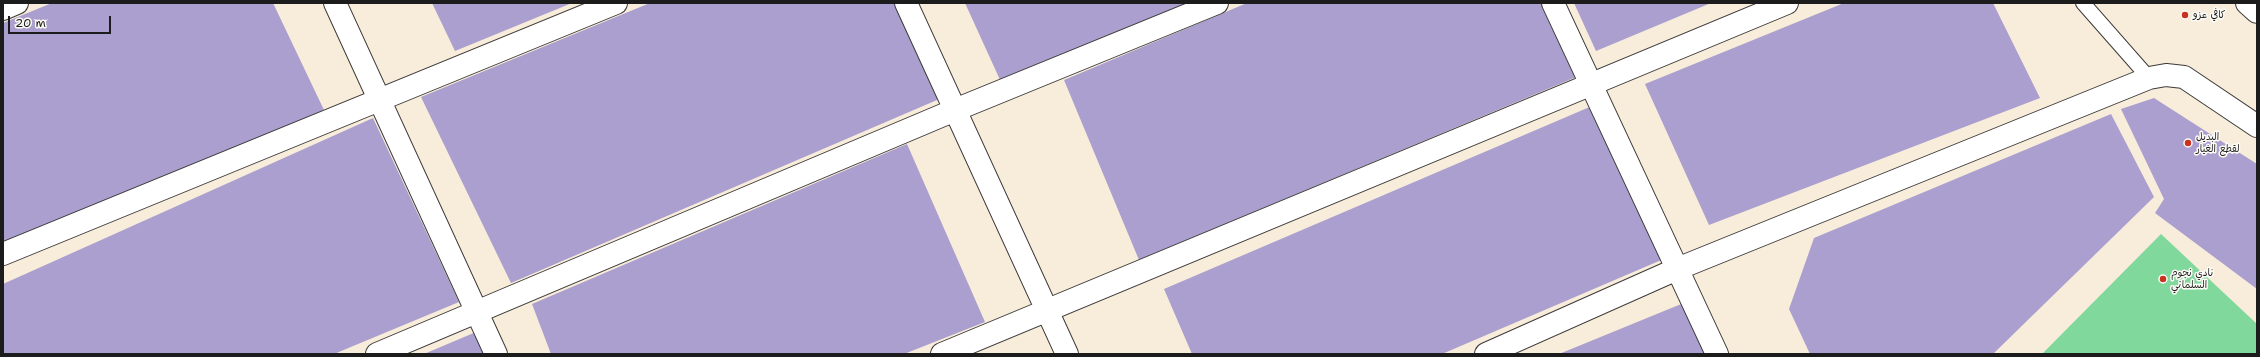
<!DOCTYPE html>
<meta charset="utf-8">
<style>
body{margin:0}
#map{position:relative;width:2260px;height:357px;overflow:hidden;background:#f8ecdb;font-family:"Shantell Sans",sans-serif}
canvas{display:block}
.frame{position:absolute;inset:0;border:4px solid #1c1c1c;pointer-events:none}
.scale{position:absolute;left:8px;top:16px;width:103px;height:18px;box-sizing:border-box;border:2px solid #1c1c1c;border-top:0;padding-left:5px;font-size:12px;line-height:14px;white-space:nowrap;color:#1c1c1c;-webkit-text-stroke:3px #fdfcf7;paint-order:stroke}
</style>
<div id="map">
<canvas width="2260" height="357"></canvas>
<div class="frame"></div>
<div class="scale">20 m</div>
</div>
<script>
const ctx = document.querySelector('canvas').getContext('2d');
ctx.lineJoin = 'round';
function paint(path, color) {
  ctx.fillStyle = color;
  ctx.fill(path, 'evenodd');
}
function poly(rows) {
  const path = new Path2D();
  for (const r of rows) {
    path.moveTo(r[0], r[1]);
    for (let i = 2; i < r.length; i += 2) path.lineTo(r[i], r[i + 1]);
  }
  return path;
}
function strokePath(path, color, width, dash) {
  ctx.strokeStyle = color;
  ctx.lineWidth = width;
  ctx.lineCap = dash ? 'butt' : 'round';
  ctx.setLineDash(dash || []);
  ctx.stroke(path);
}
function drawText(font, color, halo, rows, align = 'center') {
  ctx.font = font + ' "Shantell Sans","Playpen Sans Arabic",sans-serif';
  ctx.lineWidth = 3;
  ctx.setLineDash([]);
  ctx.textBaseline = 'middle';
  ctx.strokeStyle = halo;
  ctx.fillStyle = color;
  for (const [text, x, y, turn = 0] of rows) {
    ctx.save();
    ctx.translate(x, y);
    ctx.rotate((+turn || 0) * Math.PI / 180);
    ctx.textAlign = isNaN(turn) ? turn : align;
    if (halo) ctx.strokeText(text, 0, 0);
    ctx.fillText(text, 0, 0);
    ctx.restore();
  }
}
paint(poly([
 [2161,234,2257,324,2257,354,2042,354]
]), '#81d89c');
paint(poly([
 [52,3,273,3,324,110,3,247,3,23],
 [432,3,572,3,455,51],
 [650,3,896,3,944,97,511,283,421,97],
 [965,3,1194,3,1001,82],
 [1247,3,1544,3,1581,75,1139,260,1064,80],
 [1574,3,1711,3,1596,51],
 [1844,3,1993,3,2040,98,1709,225,1645,84],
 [2154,98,2257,164,2257,289,2155,213,2164,199,2121,109],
 [1599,103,1666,258,1442,354,1192,354,1164,289],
 [2111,114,2154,197,1993,354,1810,354,1789,309,1814,238],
 [373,118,459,302,334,354,3,354,3,284],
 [907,144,985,322,904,354,551,354,532,304],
 [1691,300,1713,354,1559,354],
 [476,332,485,354,424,354]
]), '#aa9fce');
const lane = poly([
 [2083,3,2149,78]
]);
const street = poly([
 [335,3,496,354],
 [906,3,1067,354],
 [1553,3,1717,354],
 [3,9,17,3],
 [3,254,616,3],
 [377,354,955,110,1217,3],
 [942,354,1787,3],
 [1486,354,1677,269,2149,78,2166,75,2184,77,2257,126]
]);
const primary = poly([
 [2247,3,2257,12]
]);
strokePath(lane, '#3d3b39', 16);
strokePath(street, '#3d3b39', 24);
strokePath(primary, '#3d3b39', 24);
strokePath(lane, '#fff', 14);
strokePath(street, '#fff', 22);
strokePath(primary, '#fff', 22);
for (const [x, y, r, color] of [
 [2185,15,4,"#c8321e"],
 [2188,143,4,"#c8321e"],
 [2163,279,4,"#c8321e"]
]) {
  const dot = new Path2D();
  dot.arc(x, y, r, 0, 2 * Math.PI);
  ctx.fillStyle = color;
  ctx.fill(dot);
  strokePath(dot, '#fdfcf7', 1.5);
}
drawText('10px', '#1c1c1c', '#fdfcf7', [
 ["كافي عزو",2193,15],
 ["البديل",2196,137],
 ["لقطع الغيار",2196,149],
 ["نادي نجوم",2171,273],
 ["السلماني",2171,285]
], 'left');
</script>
